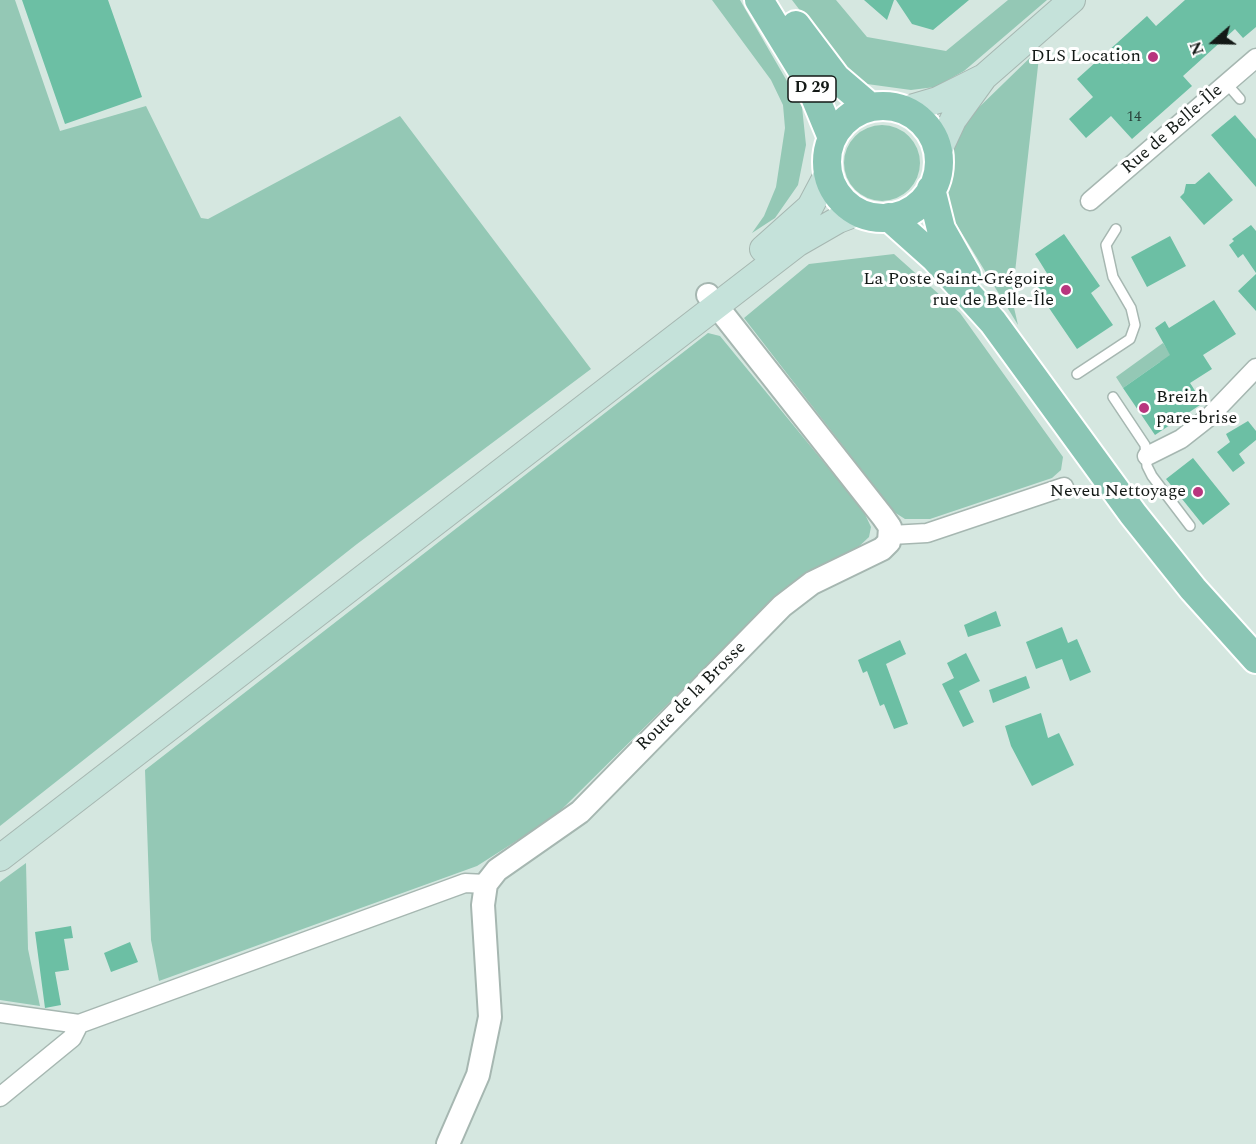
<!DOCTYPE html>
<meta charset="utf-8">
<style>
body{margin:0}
#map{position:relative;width:1256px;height:1144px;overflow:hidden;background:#d5e7e0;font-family:Spectral,serif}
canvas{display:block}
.north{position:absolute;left:1184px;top:12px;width:60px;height:60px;-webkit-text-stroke:4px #fff;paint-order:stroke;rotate:250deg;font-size:16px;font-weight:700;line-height:24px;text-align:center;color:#131916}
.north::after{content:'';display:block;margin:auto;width:21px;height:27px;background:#131916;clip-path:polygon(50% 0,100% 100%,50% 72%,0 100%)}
</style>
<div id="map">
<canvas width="1256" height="1144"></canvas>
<div class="north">N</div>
</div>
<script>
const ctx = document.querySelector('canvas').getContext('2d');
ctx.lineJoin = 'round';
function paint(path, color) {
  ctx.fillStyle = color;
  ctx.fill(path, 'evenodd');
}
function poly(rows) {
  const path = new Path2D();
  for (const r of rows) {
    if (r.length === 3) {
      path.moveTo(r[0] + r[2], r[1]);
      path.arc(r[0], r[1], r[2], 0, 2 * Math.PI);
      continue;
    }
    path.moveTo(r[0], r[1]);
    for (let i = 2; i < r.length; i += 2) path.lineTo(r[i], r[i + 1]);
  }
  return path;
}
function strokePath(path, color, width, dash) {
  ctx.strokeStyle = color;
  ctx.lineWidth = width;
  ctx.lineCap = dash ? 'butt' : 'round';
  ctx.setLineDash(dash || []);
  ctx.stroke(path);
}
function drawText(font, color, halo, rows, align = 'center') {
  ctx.font = font + ' Spectral,serif';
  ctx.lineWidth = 6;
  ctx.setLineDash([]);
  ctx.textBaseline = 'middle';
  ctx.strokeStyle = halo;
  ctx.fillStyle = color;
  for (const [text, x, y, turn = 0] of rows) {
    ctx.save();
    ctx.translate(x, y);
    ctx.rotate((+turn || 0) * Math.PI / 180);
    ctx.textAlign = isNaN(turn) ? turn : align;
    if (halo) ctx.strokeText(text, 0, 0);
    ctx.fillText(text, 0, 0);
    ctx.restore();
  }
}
paint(poly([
 [0,0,15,0,60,131,146,106,201,218,208,219,400,116,591,369,357,544,0,826],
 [712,0,740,0,802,107,806,145,798,185,775,218,752,233,764,216,776,187,785,128,783,105,771,80],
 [792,0,836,0,867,37,946,51,1008,0,1047,0,964,71,935,87,911,90,867,84,838,60],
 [1040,48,1012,299,1018,325,955,222,946,195,953,145,970,116],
 [882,163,38],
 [894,254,960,313,1063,457,1061,470,1052,478,930,519,905,519,894,512,744,318,809,264],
 [708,333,720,336,863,510,871,527,869,537,852,553,779,594,554,817,477,866,159,981,151,940,145,770],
 [1163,343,1193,388,1183,394,1160,362,1123,388,1116,377],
 [26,863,28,949,40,1006,0,1000,0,882]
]), '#94c8b5');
paint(poly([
 [22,0,108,0,142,97,65,124],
 [864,0,894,0,887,20],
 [896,0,969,0,933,30,912,24],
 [1185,0,1256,0,1256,27,1243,38,1235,29,1183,76,1192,86,1132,139,1111,116,1086,138,1069,119,1093,97,1077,79,1147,16,1156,26],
 [1235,115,1256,139,1256,187,1211,135],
 [1209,172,1233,200,1204,225,1180,197,1184,193,1186,184,1195,184],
 [1251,225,1256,231,1256,273,1243,254,1238,258,1229,245,1234,241,1232,239],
 [1064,234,1100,286,1091,293,1113,325,1077,349,1034,286,1048,275,1035,254],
 [1170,236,1186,266,1147,287,1131,257],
 [1256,274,1256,311,1238,291],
 [1214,300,1236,334,1203,355,1212,369,1190,383,1203,403,1155,435,1123,388,1170,355,1155,328,1165,321,1169,328],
 [1248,421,1256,431,1256,440,1239,454,1245,463,1233,472,1217,452,1230,442,1226,434],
 [1193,458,1230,504,1203,525,1166,479],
 [996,611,1001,626,968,637,964,625],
 [1062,627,1068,643,1077,639,1091,672,1070,681,1062,659,1036,669,1026,642],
 [900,640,906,654,886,664,908,724,894,729,884,704,880,706,867,671,863,673,858,660],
 [966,653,980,681,959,691,974,722,963,727,942,684,954,678,947,663],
 [1026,676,1030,688,993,703,989,690],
 [1041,713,1048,738,1059,733,1074,765,1032,786,1011,746,1005,726],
 [71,926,73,938,64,939,69,970,55,972,61,1005,45,1008,35,932],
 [130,942,138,962,111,972,104,953]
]), '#6cbfa4');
const service = poly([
 [1227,84,1240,99],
 [1077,374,1130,339,1135,325,1131,308,1113,277,1106,245,1116,229],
 [1113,397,1145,445,1147,466,1152,476,1190,526]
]);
const minor = poly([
 [1090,201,1256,58],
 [1147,456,1181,439,1209,417,1256,368],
 [891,535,927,533,1064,487],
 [0,1013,79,1024,465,883,486,884],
 [0,1097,72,1038,79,1024]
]);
const tertiary = poly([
 [448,1144,478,1075,490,1017,483,905,486,884,497,870,580,812,782,606,812,583,882,549,889,542,890,527,883,517,708,295]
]);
const secondary = poly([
 [904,110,938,100,982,78],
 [938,152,953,120,984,77,1072,0],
 [763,249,810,207,828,173],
 [0,858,798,243,838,220,859,212]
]);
const primary = poly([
 [759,0,808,80,832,138],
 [796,25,836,78,870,107],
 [883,162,56],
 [931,189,941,229,967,275],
 [889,217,935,258,993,322,1133,514,1193,589,1256,659]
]);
strokePath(service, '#a6b7b1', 12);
strokePath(minor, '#a6b7b1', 21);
strokePath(tertiary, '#a6b7b1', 26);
strokePath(secondary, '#a6b7b1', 28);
strokePath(primary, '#fff', 32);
strokePath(service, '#fff', 9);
strokePath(minor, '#fff', 18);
strokePath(tertiary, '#fff', 22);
strokePath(secondary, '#c5e2da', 26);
strokePath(primary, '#8bc6b5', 28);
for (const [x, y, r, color] of [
 [1153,57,6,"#b8367e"],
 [1066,290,6,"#b8367e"],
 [1144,408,6,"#b8367e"],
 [1198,492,6,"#b8367e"]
]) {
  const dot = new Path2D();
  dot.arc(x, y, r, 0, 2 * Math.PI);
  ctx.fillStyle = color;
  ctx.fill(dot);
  strokePath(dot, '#fff', 2);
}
drawText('15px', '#29423a', null, [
 ["14",1134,118]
]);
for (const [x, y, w] of [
 [812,89,48]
]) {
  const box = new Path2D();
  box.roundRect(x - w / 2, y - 13, w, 26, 4.5);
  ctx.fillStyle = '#fff';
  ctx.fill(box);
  strokePath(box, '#131916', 1.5);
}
drawText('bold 16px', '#131916', null, [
 ["D 29",812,89]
]);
drawText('18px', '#131916', '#fff', [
 ["DLS Location",1141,57],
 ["La Poste Saint-Grégoire",1054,280],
 ["rue de Belle-Île",1054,301],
 ["Breizh",1156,398,"left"],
 ["pare-brise",1156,419,"left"],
 ["Neveu Nettoyage",1186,492]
], 'right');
drawText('18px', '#131916', '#fff', [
 ["Rue de Belle-Île",1173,130,-41],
 ["Route de la Brosse",692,697,-45]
]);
</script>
